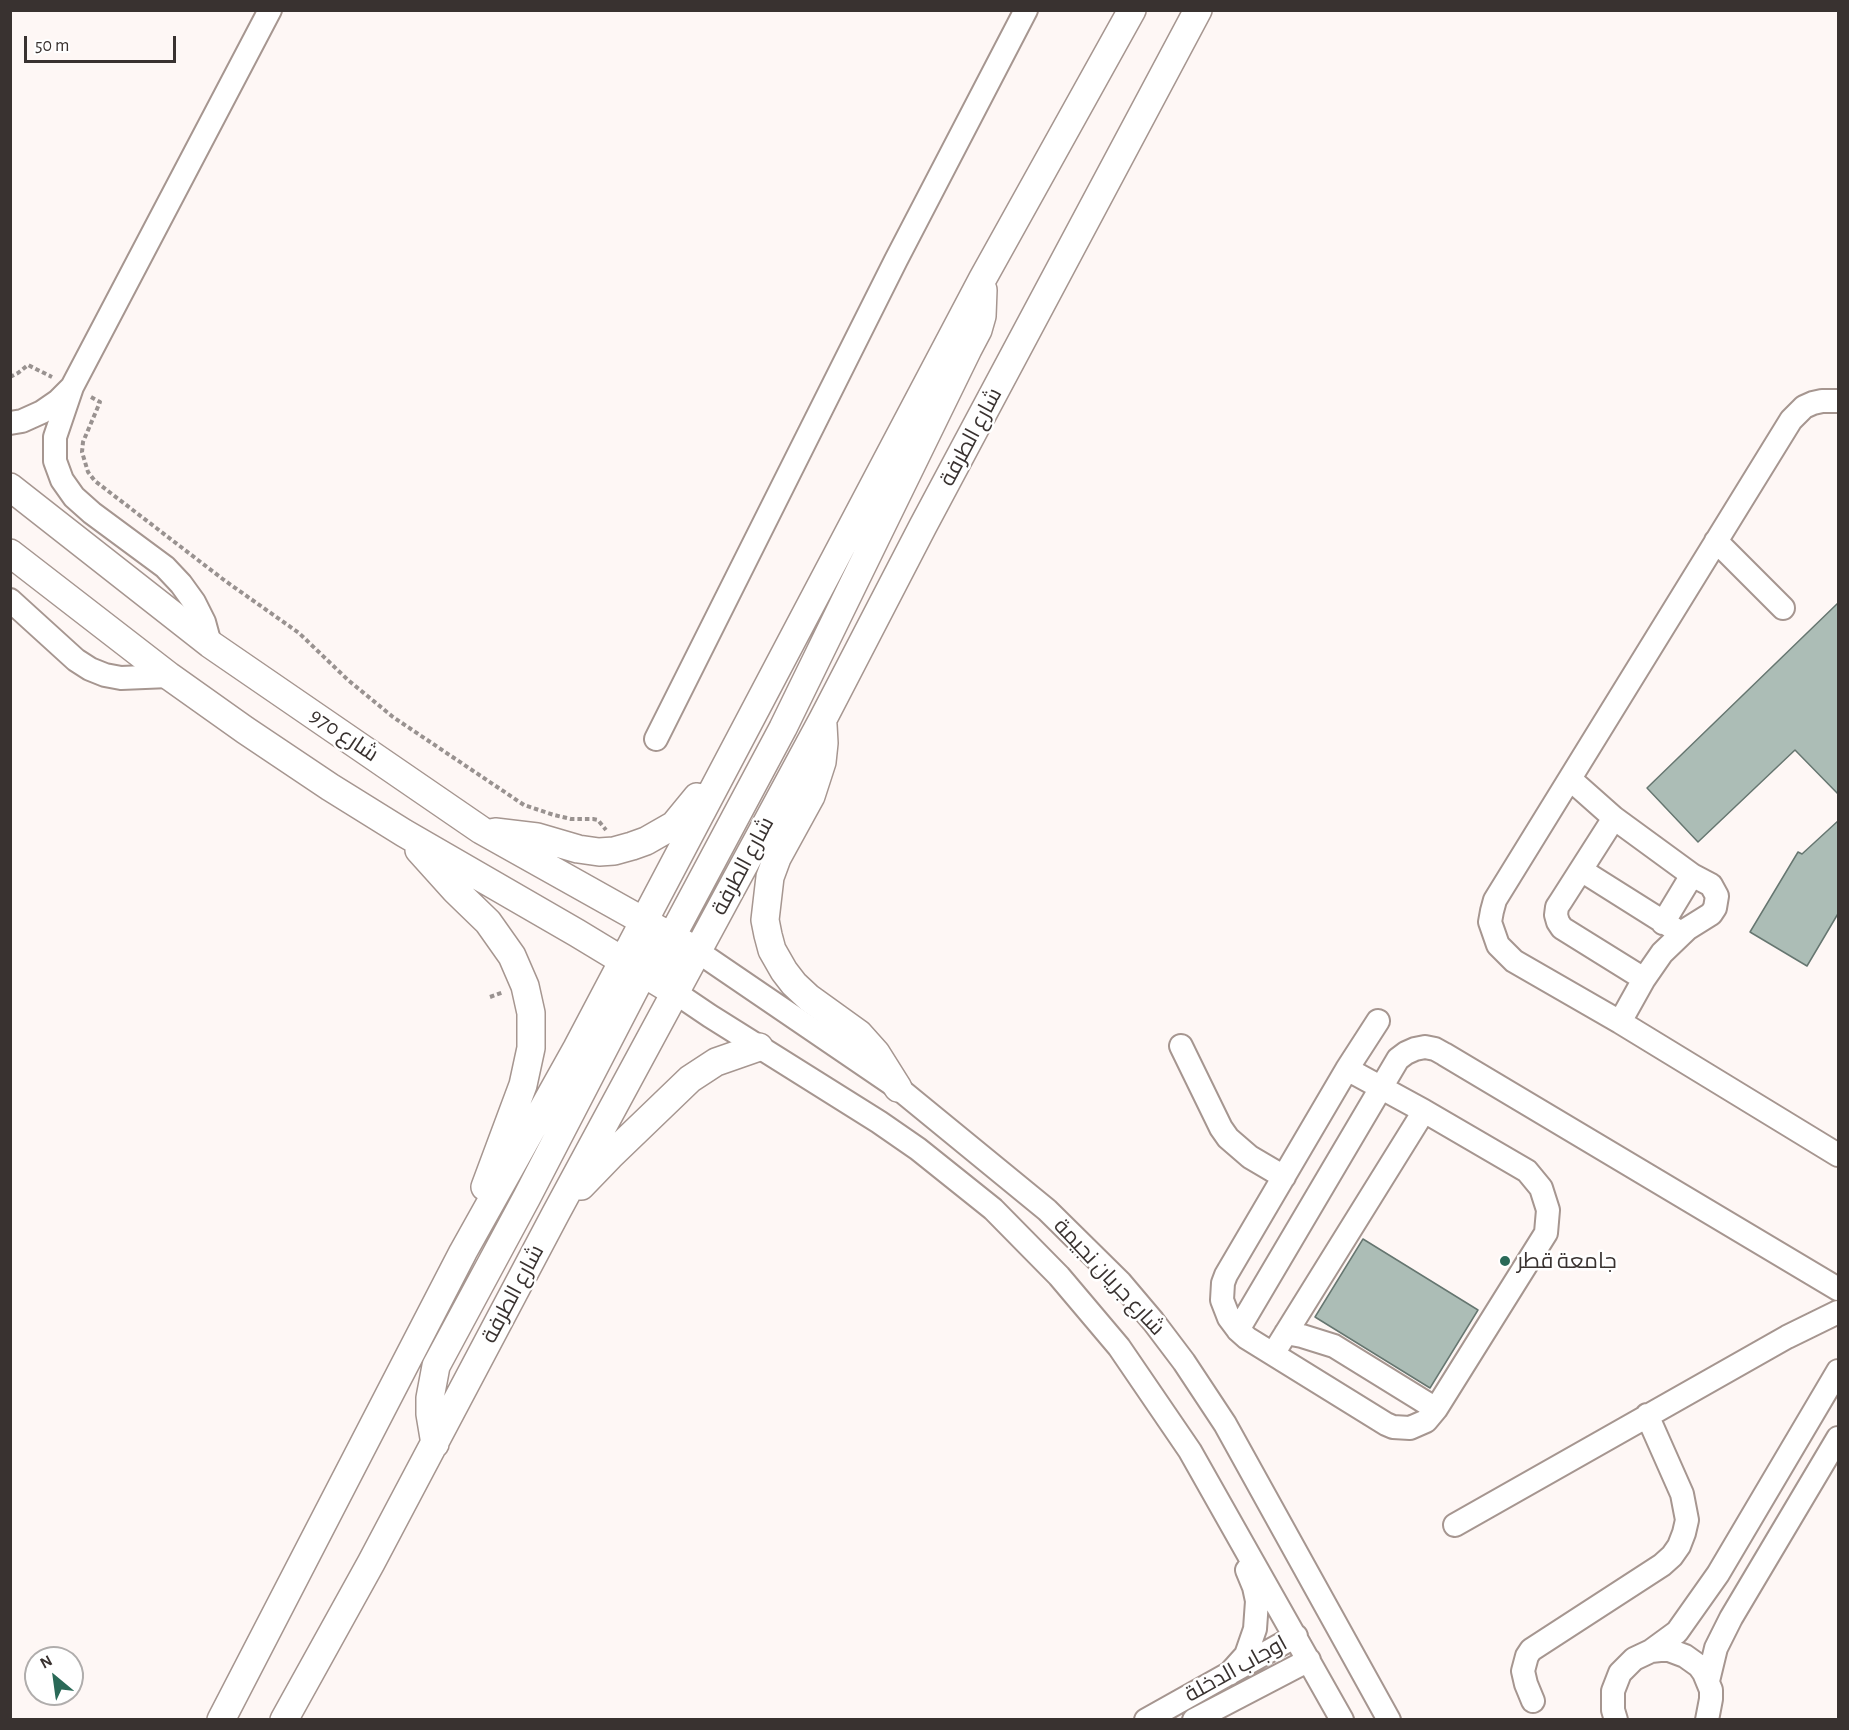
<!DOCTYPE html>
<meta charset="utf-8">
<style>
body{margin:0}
#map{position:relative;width:1849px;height:1730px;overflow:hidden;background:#fef7f5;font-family:"Alegreya Sans",sans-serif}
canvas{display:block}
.frame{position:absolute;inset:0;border:12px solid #393230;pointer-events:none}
.north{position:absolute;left:24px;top:1646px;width:60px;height:60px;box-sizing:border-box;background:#fff;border:2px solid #b0adac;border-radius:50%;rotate:331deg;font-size:16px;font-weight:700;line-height:24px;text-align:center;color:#393230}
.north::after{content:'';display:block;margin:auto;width:21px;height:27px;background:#2a6957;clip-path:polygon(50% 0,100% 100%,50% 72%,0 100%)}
.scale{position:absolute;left:24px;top:36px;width:152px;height:27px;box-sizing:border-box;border:3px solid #393230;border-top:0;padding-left:8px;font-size:18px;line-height:21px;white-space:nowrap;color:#393230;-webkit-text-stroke:4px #fff;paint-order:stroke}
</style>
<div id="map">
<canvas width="1849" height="1730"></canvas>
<div class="frame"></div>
<div class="north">N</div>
<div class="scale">50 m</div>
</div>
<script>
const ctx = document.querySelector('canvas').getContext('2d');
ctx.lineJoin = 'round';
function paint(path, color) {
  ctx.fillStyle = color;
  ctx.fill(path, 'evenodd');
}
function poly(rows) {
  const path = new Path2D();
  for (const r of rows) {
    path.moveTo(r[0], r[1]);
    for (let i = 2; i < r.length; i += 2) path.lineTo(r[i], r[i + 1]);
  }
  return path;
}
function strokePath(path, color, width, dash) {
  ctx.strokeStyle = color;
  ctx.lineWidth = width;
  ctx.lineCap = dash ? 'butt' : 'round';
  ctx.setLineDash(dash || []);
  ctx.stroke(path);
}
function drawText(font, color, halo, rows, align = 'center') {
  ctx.font = font + ' "Alegreya Sans",Cairo,sans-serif';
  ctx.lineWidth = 5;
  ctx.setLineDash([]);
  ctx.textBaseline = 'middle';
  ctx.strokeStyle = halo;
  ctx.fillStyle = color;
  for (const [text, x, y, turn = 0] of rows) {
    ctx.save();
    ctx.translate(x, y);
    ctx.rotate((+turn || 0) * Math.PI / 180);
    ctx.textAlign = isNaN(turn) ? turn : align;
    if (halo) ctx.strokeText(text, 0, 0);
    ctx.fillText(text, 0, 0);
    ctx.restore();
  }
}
const building = poly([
 [1839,602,1839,795,1795,750,1698,842,1647,788,1839,602],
 [1839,820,1839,912,1807,966,1750,932,1798,852,1802,854,1839,820],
 [1363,1239,1478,1310,1430,1388,1315,1317,1363,1239]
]);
paint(building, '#acbdb6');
strokePath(building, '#667670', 1.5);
const minor = poly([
 [1838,401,1822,401,1813,403,1804,407,1791,420,1495,900,1492,911,1490,922,1498,945,1514,961,1620,1022,1838,1155],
 [10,423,22,421,42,412,58,401,71,388],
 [1716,541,1783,608],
 [10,600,76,660,90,669,105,675,121,678,169,676],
 [210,644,204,622,194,602,181,584,165,567,92,513,74,497,62,480,55,461,55,437,72,387,270,10],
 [656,739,896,260,1026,10],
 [1570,779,1614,818,1692,875,1711,885,1717,896,1715,908,1711,914,1687,929,1662,953,1644,979,1620,1022],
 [1614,818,1561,901,1557,907,1556,915,1558,922,1562,928,1644,979],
 [1581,870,1681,933],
 [1663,923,1692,875],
 [697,951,898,1088,1047,1210,1120,1282,1153,1321,1184,1362,1225,1424,1389,1720],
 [676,993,710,1016,879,1122,918,1149,993,1209,1059,1276,1119,1347,1190,1451,1342,1720],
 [1181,1046,1221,1128,1228,1138,1250,1157,1284,1177],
 [1347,1069,1424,1111,1527,1171,1541,1188,1548,1210,1546,1233,1436,1409,1426,1421,1410,1428,1393,1427,1386,1424,1247,1338,1238,1330,1229,1318,1222,1300,1223,1283,1226,1275,1347,1069,1378,1021],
 [1238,1330,1398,1059,1406,1053,1415,1049,1425,1047,1435,1049,1444,1054,1838,1289],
 [1286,1333,1302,1336,1334,1346,1436,1409],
 [1273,1354,1424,1111],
 [1455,1525,1787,1337,1838,1312],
 [1651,1651,1677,1632,1718,1574,1838,1371],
 [1229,1674,1246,1655,1255,1629,1257,1601,1254,1587,1247,1570],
 [1708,1681,1716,1648,1731,1618,1838,1438],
 [1533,1701,1526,1684,1523,1671,1527,1656,1531,1650,1662,1565,1672,1556,1679,1546,1684,1533,1687,1520,1682,1494,1647,1415],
 [1146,1720,1296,1636],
 [1194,1720,1309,1660],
 [1616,1720,1613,1710,1613,1691,1620,1673,1634,1659,1651,1651,1660,1650,1669,1650,1685,1656,1699,1666,1704,1673,1711,1690,1711,1699,1707,1720]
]);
const major = poly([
 [10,487,210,644,481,830,697,951],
 [10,553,169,676,245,730,330,787,404,833,577,933,676,993],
 [823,725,824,743,822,762,811,796,777,858,770,877,765,920,768,935,772,950,784,971,794,984,809,998,859,1034,876,1053,898,1088],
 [495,832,537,837,578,849,599,852,614,851,632,846,646,841,674,825,697,797],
 [419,850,455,890,488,922,512,956,525,986,531,1013,531,1048,523,1085,485,1187],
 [676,993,672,984,668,966,667,956,672,936,783,728,968,349,978,330,982,316,983,290],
 [581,1186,610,1156,690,1079,716,1062,759,1047],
 [435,1444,430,1414,430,1398,436,1366,527,1197,643,973,647,963,648,943,643,921],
 [221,1720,463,1252,577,1048,983,278,1132,10],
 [284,1720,371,1563,556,1213,823,719,923,526,1198,10]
]);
strokePath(minor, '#a69690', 26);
strokePath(major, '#a69690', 30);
strokePath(poly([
 [10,377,18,373,28,365,52,377],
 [91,397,100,402,83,442,82,452,88,472,95,481,224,580,299,633,348,680,393,717,524,805,554,815,571,819,593,819,598,820,606,830],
 [490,997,504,992]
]), '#999290', 4, [4.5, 3]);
strokePath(minor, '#fff', 22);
strokePath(major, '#fff', 27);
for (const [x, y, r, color] of [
 [1505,1261,6,"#2a6957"]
]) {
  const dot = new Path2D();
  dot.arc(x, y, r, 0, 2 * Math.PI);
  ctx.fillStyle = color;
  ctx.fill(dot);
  strokePath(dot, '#fff', 2);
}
drawText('22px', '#393230', '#fff', [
 ["شارع الطرفة",971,437,-62],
 ["شارع 970",344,735,34],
 ["شارع الطرفة",743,866,-62],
 ["شارع جريان نجيمة",1109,1277,47],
 ["شارع الطرفة",513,1294,-62],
 ["اوجاب الدخلة",1236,1669,-29]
]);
drawText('22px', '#393230', '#fff', [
 ["جامعة قطر",1517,1261]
], 'left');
</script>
